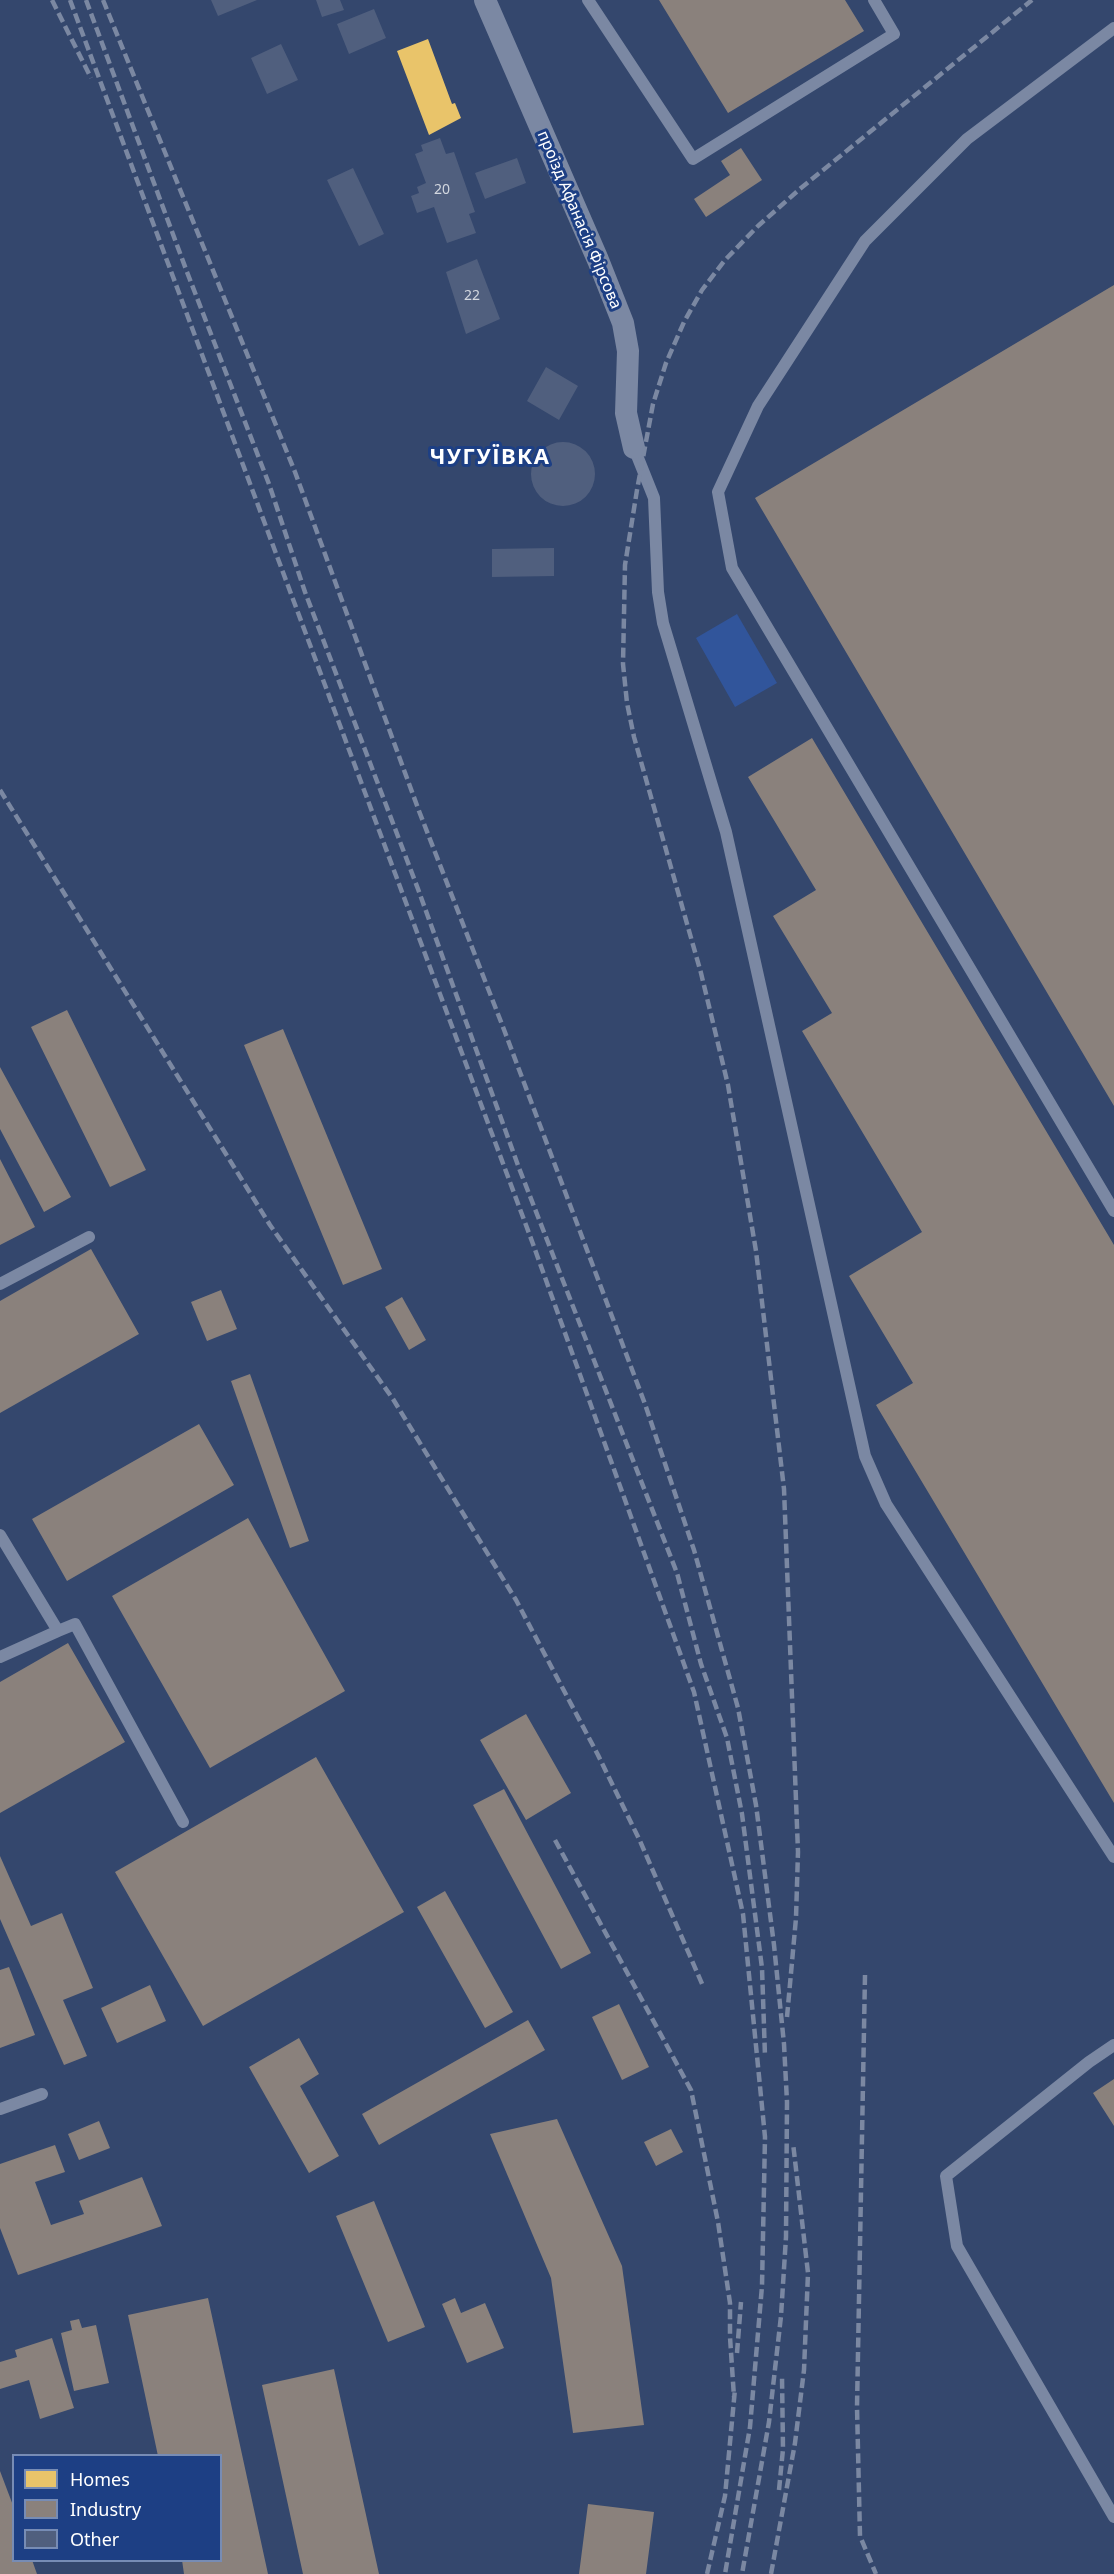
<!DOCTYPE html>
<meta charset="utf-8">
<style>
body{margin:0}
#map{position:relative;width:1114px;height:2574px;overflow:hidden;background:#34476d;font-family:"Noto Sans",sans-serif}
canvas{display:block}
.legend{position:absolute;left:12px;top:2454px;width:210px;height:108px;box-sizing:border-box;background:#1d3f84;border:2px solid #778cb5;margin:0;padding:8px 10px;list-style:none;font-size:18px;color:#fff}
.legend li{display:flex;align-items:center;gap:12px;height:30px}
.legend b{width:30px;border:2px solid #778cb5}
</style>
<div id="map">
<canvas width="1114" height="2574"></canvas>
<ul class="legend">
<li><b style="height:16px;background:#e9c46a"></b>Homes</li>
<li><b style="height:16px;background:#8a817c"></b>Industry</li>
<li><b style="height:16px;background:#505f7e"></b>Other</li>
</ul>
</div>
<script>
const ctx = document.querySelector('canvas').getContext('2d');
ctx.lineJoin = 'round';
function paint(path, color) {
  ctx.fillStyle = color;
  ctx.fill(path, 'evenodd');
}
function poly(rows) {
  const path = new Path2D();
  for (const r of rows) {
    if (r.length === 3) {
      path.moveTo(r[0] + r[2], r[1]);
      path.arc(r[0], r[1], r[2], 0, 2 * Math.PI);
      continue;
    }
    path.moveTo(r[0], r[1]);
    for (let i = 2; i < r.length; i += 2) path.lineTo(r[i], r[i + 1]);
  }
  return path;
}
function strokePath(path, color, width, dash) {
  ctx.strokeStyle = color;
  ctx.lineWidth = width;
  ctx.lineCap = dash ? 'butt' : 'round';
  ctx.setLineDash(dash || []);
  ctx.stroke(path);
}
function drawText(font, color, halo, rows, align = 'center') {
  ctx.font = font + ' "Noto Sans",sans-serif';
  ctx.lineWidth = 6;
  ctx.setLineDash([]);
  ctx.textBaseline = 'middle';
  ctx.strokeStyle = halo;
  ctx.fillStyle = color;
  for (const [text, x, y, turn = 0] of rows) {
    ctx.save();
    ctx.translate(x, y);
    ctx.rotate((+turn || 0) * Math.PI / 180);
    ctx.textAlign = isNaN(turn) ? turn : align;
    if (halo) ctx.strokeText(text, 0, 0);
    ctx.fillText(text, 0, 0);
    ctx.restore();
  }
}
paint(poly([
 [737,614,777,683,735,707,696,638]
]), '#31559b');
paint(poly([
 [428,39,452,104,455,103,461,118,429,135,397,51]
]), '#e9c46a');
paint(poly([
 [659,0,845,0,864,31,728,113],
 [741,148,762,180,706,217,694,199,730,175,721,161],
 [1114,285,1114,1106,755,498],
 [812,738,1114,1245,1114,1803,876,1405,913,1383,849,1276,922,1232,802,1031,832,1013,773,916,816,890,748,777],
 [67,1010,146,1170,110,1187,31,1027],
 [283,1029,382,1269,343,1285,244,1045],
 [0,1067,71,1197,44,1212,0,1129],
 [0,1159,35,1227,0,1245],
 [91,1249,139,1334,0,1413,0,1301],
 [221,1290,237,1329,207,1341,191,1302],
 [402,1297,426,1340,409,1350,385,1307],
 [250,1374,309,1541,290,1548,231,1381],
 [199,1424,234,1485,67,1581,32,1519],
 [248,1518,345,1691,210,1768,112,1596],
 [68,1643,125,1742,0,1813,0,1682],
 [526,1714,571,1793,526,1820,480,1740],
 [316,1757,404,1912,203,2026,115,1872],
 [504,1789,591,1953,561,1969,473,1805],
 [0,1856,31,1926,62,1913,93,1988,63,2000,87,2056,64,2065,0,1919],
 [445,1891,513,2012,485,2028,417,1907],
 [9,1967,35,2035,0,2048,0,1970],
 [150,1985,166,2021,117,2043,101,2008],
 [619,2004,649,2067,622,2080,592,2017],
 [528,2020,545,2050,379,2145,362,2114],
 [299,2038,319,2074,300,2086,339,2156,309,2173,249,2067],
 [1114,2079,1114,2126,1093,2093],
 [557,2119,622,2266,644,2425,573,2433,551,2278,490,2134],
 [99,2121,110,2148,79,2160,68,2134],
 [671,2129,683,2152,656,2166,644,2142],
 [55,2145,65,2172,35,2182,51,2225,84,2214,79,2201,142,2177,162,2226,18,2275,0,2228,0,2164],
 [374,2201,425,2327,388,2342,336,2216],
 [208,2298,268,2574,184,2574,182,2560,220,2560,220,2456,158,2456,128,2315],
 [455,2298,461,2313,485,2303,504,2348,467,2363,442,2304],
 [79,2319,82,2328,96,2325,109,2383,74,2391,61,2333,72,2330,70,2321],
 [52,2338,74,2408,40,2419,29,2380,0,2389,0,2362,17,2357,15,2350],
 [334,2369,379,2574,303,2574,262,2385],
 [0,2471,14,2508,14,2560,32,2560,37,2574,0,2574],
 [588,2504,654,2512,646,2574,579,2574]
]), '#8a817c');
paint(poly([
 [211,0,257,0,218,16],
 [316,0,340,0,344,10,322,17],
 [374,9,386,38,349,54,337,24],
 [281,44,298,80,267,94,251,58],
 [440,138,446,154,454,152,475,212,469,214,476,233,447,243,434,207,417,213,411,196,419,193,417,187,426,183,415,154,423,151,421,145],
 [517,158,526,183,485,199,475,173],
 [353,168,384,234,359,246,327,180],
 [477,259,500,319,466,334,446,272],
 [546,367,578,386,559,420,527,401],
 [563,474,32],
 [554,548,554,576,492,577,492,549]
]), '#505f7e');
strokePath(poly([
 [588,0,693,159,894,34,874,0],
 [1114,28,967,139,865,241,758,406,718,492,732,568,1114,1211],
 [634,448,654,498,658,592,663,623,726,832,865,1456,886,1504,1114,1857],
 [0,1284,89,1237],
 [0,1535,58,1631,75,1624,183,1822],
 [0,1657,58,1631],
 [1114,2045,1089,2062,946,2176,957,2246,1114,2517],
 [0,2109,42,2094]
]), '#7b88a3', 12);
strokePath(poly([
 [485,0,598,260,623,323,628,351,626,413,634,448]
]), '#7b88a3', 22);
strokePath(poly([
 [52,0,91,78],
 [70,0,533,1244,694,1692,743,1914,765,2137,762,2286,750,2427,725,2574],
 [86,0,187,272,269,484,305,592,418,889,519,1168,677,1573,701,1664,727,1738,742,1814,762,1968,765,2056],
 [103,0,295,472,419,811,503,1027,645,1404,694,1550,738,1708,756,1805,774,1945,784,2044,787,2102,786,2237,781,2316,769,2422,742,2574],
 [0,790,270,1225,393,1399,516,1600,598,1755,640,1841,703,1986],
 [555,1840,691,2090,718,2222,730,2303,730,2337,734,2397],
 [865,1975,857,2407,860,2536,876,2574],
 [787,2017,796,1918,798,1852,784,1489,756,1251,728,1085,701,973,634,737,627,703,623,664,625,565,637,490,653,404,666,363,684,322,702,290,725,260,758,226,801,188,1032,0],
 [737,2353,741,2302],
 [779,2490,783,2449,782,2376],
 [707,2574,725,2496,735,2389],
 [771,2574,795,2443,804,2370,808,2273,793,2143]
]), '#7b88a2', 4.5, [10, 4.5]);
drawText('14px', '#d3d7df', null, [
 ["20",442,190],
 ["22",472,296]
]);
drawText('16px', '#fff', '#1d3f84', [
 ["проїзд Афанасія Фірсова",579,220,67]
]);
ctx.letterSpacing = '1.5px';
drawText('bold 22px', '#fff', '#1d3f84', [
 ["ЧУГУЇВКА",490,458]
]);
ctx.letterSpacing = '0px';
</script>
